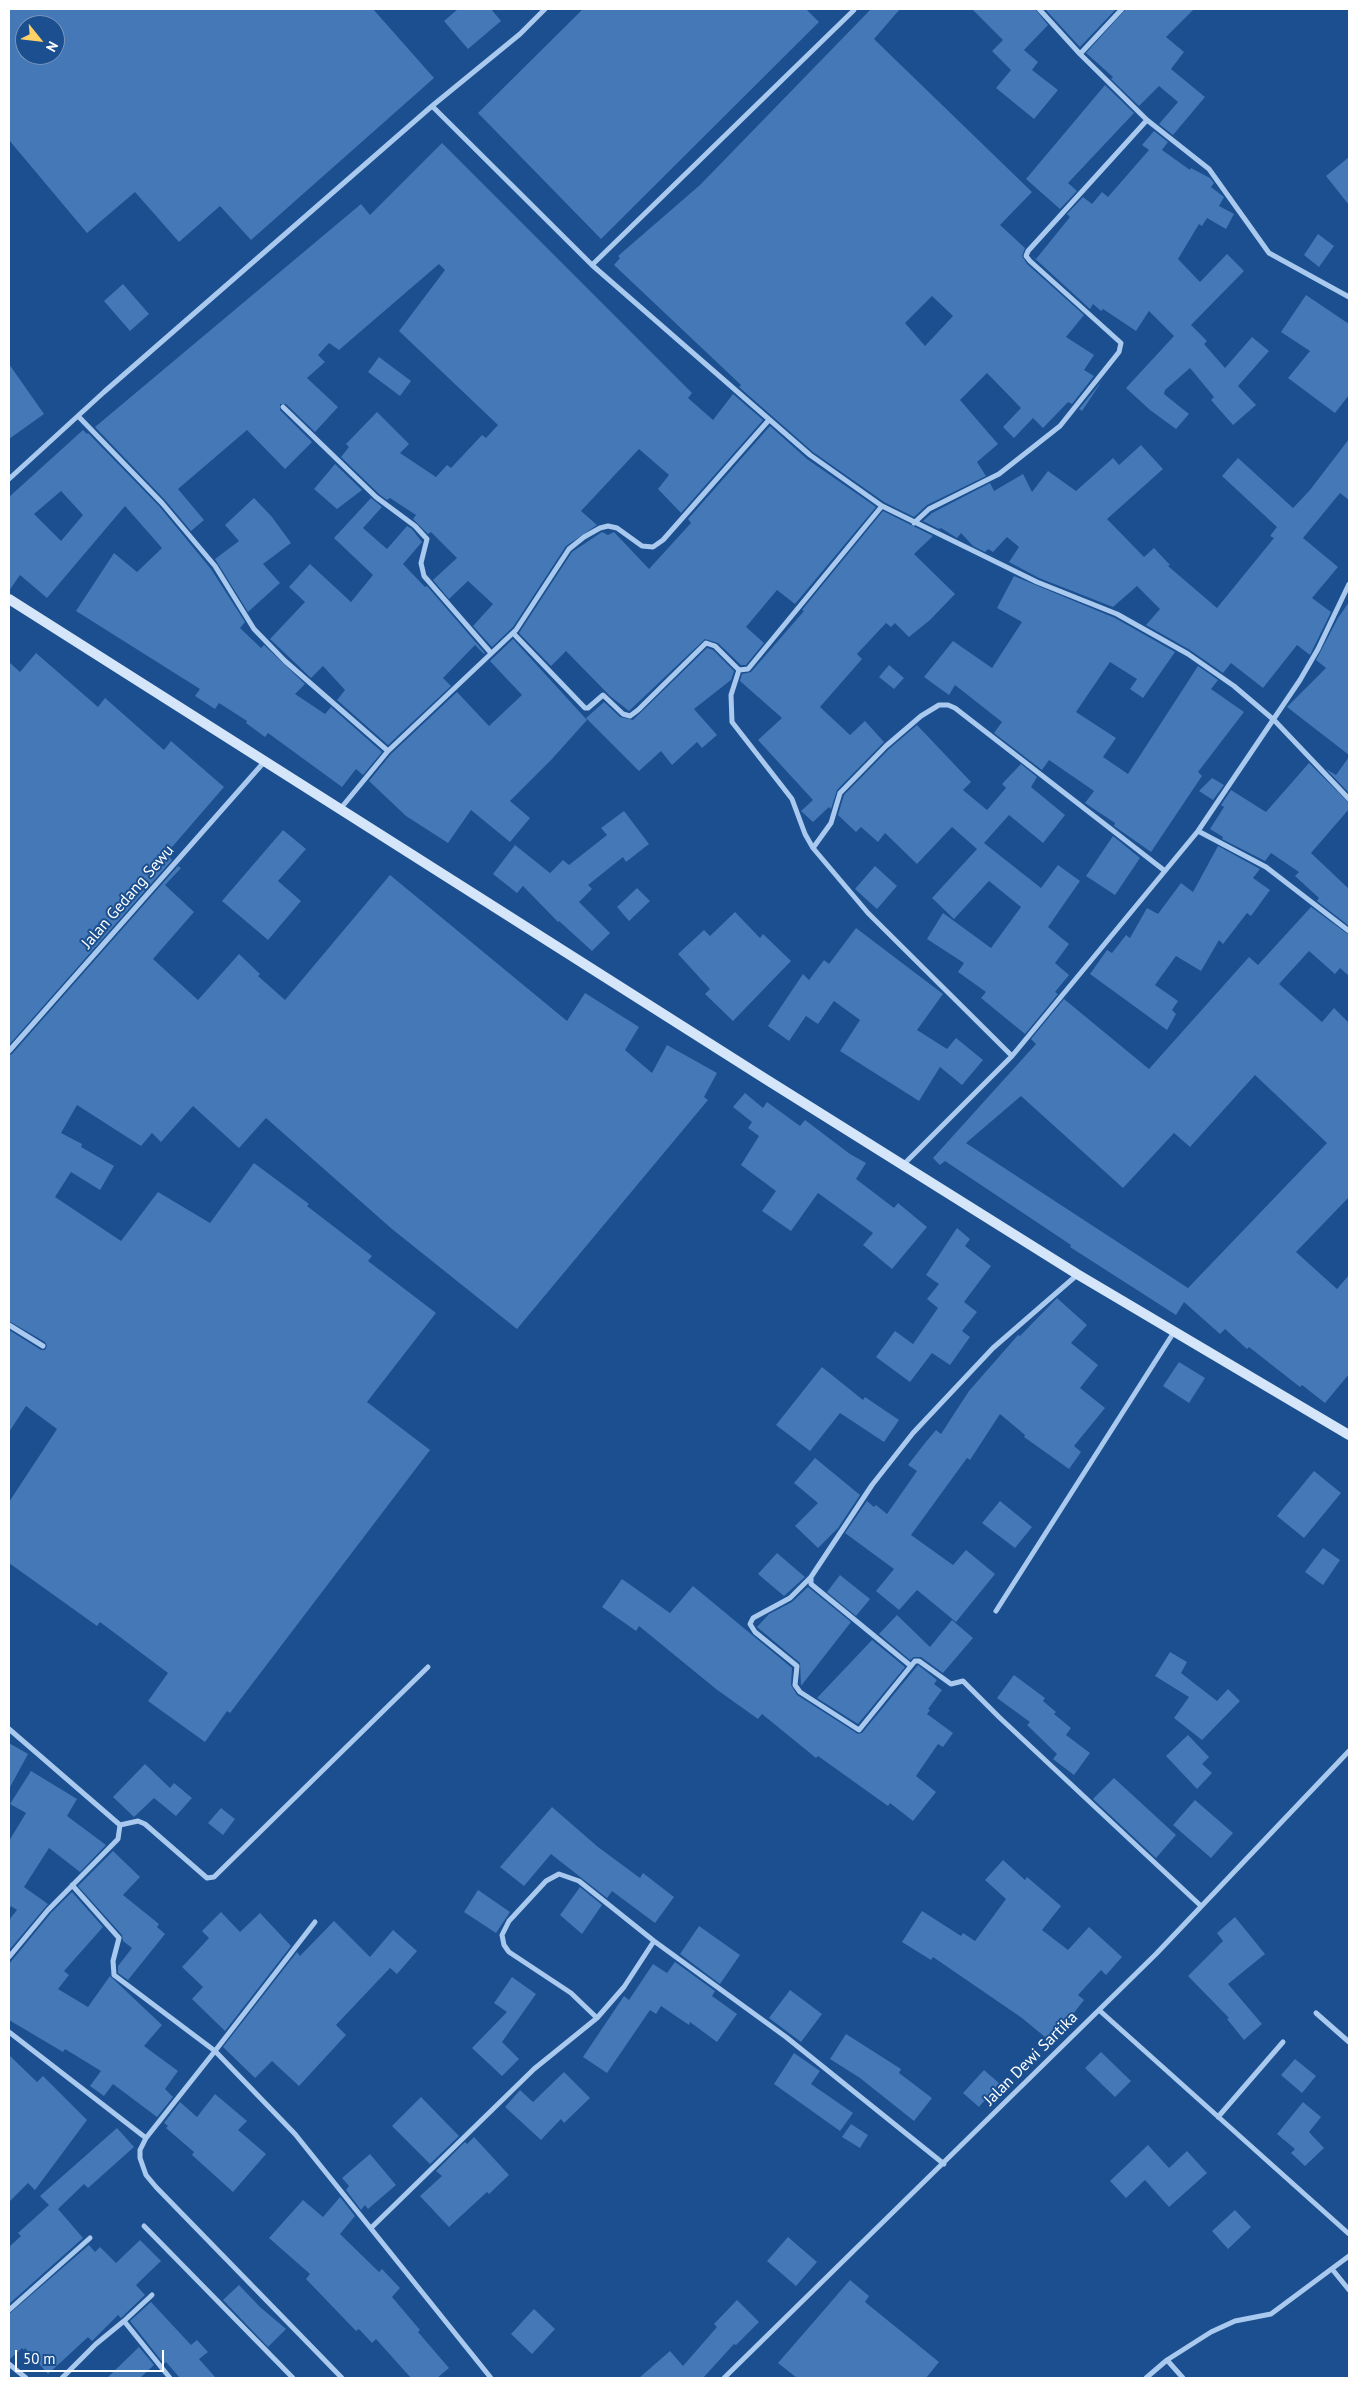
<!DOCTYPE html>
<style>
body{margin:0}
#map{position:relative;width:1358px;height:2387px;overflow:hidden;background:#1b4f8f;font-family:"PT Sans",sans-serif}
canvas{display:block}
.frame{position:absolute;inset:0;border:10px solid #fff;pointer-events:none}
.north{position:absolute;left:15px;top:15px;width:50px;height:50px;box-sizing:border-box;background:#1b4f8f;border:1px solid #7695bc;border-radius:50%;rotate:119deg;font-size:14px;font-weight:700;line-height:20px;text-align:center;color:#fff}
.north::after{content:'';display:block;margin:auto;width:18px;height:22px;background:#ffd166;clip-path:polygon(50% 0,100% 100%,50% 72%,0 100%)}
.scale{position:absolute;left:15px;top:2350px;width:149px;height:22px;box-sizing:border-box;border:2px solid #fff;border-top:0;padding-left:6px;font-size:15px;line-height:18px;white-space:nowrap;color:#fff;-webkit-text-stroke:4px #1b4f8f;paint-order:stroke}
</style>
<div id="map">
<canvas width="1358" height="2387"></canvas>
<div class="frame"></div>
<div class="north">N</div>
<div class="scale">50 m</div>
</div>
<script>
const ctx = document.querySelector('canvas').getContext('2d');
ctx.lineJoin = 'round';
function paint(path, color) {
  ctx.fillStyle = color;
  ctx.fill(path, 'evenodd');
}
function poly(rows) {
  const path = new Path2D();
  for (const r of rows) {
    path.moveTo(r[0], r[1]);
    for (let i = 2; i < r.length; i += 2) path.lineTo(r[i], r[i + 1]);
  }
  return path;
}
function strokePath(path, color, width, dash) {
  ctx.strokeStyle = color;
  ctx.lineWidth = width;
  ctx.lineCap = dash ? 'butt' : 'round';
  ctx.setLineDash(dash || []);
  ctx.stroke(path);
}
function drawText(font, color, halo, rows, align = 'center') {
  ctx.font = font + ' "PT Sans",sans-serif';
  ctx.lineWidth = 4;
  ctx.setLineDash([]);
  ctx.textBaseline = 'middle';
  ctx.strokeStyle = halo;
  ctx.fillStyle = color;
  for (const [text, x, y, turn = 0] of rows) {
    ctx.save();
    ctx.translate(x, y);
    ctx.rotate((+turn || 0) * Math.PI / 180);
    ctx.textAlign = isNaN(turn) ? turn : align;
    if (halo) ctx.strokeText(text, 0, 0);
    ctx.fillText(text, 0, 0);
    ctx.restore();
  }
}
paint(poly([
 [9,9,373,9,434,78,251,240,220,206,179,242,135,192,87,233,9,140],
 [25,25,55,25,55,55,25,55],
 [458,9,491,9,501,21,468,49,444,21],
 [583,9,806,9,819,22,601,239,478,113],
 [871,9,900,9,874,39,1032,192,1000,225,1025,248,1022,256,1027,264,1084,315,1066,337,1094,355,1084,370,1094,376,1072,404,1068,402,1043,428,1033,418,1014,438,1003,427,1021,408,987,373,960,400,998,444,977,462,986,476,927,505,914,517,884,502,813,452,739,387,741,385,614,265,620,258,618,256,700,185],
 [932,296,953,316,925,346,905,323],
 [972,9,1035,9,1048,25,1024,50,1038,62,1032,70,1058,90,1034,119,996,88,1011,70,992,51,1003,40],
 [1045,9,1116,9,1080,47],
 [1126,9,1194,9,1166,37,1184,52,1171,69,1205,97,1173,135,1159,124,1178,102,1159,86,1139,106,1111,79,1113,77,1086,53],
 [1105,85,1134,113,1068,183,1077,191,1060,209,1026,179],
 [1154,131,1168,142,1162,150,1190,170,1191,168,1210,178,1214,183,1211,187,1224,197,1219,206,1234,214,1226,229,1207,218,1202,226,1199,224,1178,259,1200,282,1227,254,1244,271,1191,325,1207,341,1204,344,1225,368,1252,337,1269,351,1238,386,1256,405,1233,425,1211,400,1214,397,1190,368,1165,390,1164,394,1189,414,1176,429,1150,410,1126,388,1174,336,1149,311,1136,331,1103,309,1101,311,1093,304,1090,309,1031,255,1036,259,1070,217,1067,214,1083,197,1092,204,1102,192,1108,197,1149,150,1142,145],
 [442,143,692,393,688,398,713,420,733,394,763,420,681,513,658,489,669,475,639,449,581,511,597,525,566,546,513,627,492,647,473,626,493,604,468,581,449,599,433,580,457,558,431,532,428,534,413,519,416,515,390,498,387,500,379,494,341,457,349,447,346,444,377,412,409,444,400,453,436,477,447,465,451,468,482,435,486,438,498,425,399,331,445,270,439,264,339,350,329,343,318,355,325,362,307,378,338,407,315,432,286,404,280,404,280,410,312,442,285,469,247,430,178,489,204,520,191,531,165,500,95,427,361,204,370,215],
 [1349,157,1349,205,1326,176],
 [1318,234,1334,246,1319,267,1304,255],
 [123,284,149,314,130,331,104,301],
 [1306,295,1349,324,1349,395,1335,413,1288,378,1310,351,1281,332],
 [379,357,411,381,400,396,368,372],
 [9,364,44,414,9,439],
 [1102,381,1082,411,1079,409],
 [770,426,807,459,876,507,795,604,777,590,746,627,764,643,746,665,741,665,718,643,705,639,629,711,610,696,566,651,551,666,519,633,572,552,602,532,608,535,614,532,649,569,691,523,688,519],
 [83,430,87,434,88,433,159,506,211,569,245,622,240,628,261,648,264,645,305,684,295,694,325,714,331,707,382,752,363,775,356,769,342,787,268,733,265,737,246,723,247,721,219,703,215,709,195,696,200,689,76,611,114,553,137,572,162,548,125,506,47,598,20,575,9,591,9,497],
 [61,491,83,515,61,541,34,514],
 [1349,439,1349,500,1340,493,1303,538,1338,567,1312,598,1331,612,1310,655,1297,645,1263,688,1231,663,1223,673,1190,650,1146,625,1160,609,1137,586,1113,607,1039,578,1009,562,1019,547,1007,537,993,552,988,549,985,552,973,546,961,533,957,538,941,528,939,529,923,521,932,513,990,483,994,491,1023,474,1032,492,1048,471,1076,491,1113,458,1119,465,1141,445,1163,469,1107,519,1144,557,1154,548,1170,565,1168,566,1217,608,1274,538,1270,536,1277,527,1222,476,1238,458,1293,508,1310,490],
 [335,464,362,490,337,509,314,489],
 [254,498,272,517,291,543,263,564,280,583,248,612,215,559,239,541,225,525],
 [371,498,382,507,363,528,387,549,407,526,412,529,422,542,403,564,425,587,427,586,485,653,484,654,475,645,443,678,451,686,388,745,337,700,345,690,323,666,311,678,270,639,305,602,289,587,310,564,351,602,373,575,334,538],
 [883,511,933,536,914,554,955,594,930,620,909,637,895,623,891,627,886,623,857,654,862,659,820,707,850,735,865,721,884,742,837,790,831,809,829,807,813,822,801,811,813,800,758,740,782,718,740,681,742,674,751,672,804,611,802,610],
 [1014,576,1115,618,1175,652,1143,698,1130,689,1137,679,1110,662,1076,712,1116,738,1103,757,1128,774,1198,666,1218,680,1211,689,1244,712,1198,772,1202,776,1151,852,1114,826,1115,823,1085,803,1094,791,1049,760,1042,770,994,733,1002,722,955,685,949,695,924,677,953,641,992,668,1022,622,997,608],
 [1349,602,1349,755,1287,707,1326,668,1316,660,1338,618],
 [513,639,587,720,552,759,510,801,530,818,510,842,471,810,448,843,406,816,369,781,391,754,457,692,489,726,522,695,490,661],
 [707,648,713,650,734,671,731,680,694,709,717,735,702,748,697,742,672,765,661,751,639,771,586,718,604,702,620,717,633,720],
 [36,653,98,707,105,698,164,750,171,741,224,787,166,854,172,860,9,1045,9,662,20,672],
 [889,665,904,678,894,689,879,677],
 [917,725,971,782,963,790,987,810,1006,788,1002,784,1021,764,1037,777,1031,787,1065,815,1043,843,1009,815,984,843,1041,888,1058,865,1080,881,1048,927,1069,944,1055,963,1069,975,1055,992,1058,994,1025,1034,981,998,986,992,958,972,964,963,927,939,943,913,991,948,1021,907,989,881,954,919,932,898,977,849,952,827,917,864,885,833,878,842,861,827,856,832,838,815,844,795,889,749],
 [1349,757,1349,793,1326,769,1336,775],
 [1309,763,1349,803,1349,809,1311,853,1349,889,1349,926,1317,901,1319,898,1295,876,1299,872,1271,853,1265,861,1222,839,1223,837,1210,829,1224,807,1221,805,1231,790,1266,812],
 [1212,778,1224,785,1213,800,1199,791],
 [624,811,649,844,626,862,623,857,588,885,592,889,579,902,610,933,592,951,559,921,558,922,523,886,517,893,493,874,515,845,550,873,563,860,569,865,607,835,601,828],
 [283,830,306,849,278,881,301,901,268,940,222,901],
 [1113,836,1140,858,1115,895,1086,876],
 [1218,846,1260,869,1253,878,1270,890,1251,916,1247,913,1223,944,1219,940,1201,971,1176,956,1155,985,1178,1001,1172,1010,1176,1014,1167,1030,1090,974,1107,950,1112,953,1126,935,1130,938,1147,908,1158,914,1181,883,1193,892],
 [178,866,181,868,165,885,194,912,153,959,198,1000,239,954,260,974,258,976,285,1000,390,875,567,1021,585,993,639,1027,625,1050,652,1073,667,1045,717,1073,704,1097,708,1100,517,1329,392,1229,266,1118,239,1148,193,1106,161,1142,152,1133,141,1146,77,1105,61,1133,82,1144,81,1147,114,1166,100,1190,71,1172,55,1197,121,1241,158,1192,210,1223,254,1163,309,1204,307,1206,372,1256,368,1261,436,1313,367,1402,430,1450,230,1713,227,1711,205,1742,148,1701,168,1673,100,1622,97,1626,9,1563,9,1502,57,1429,26,1406,9,1432,9,1330,41,1350,45,1350,47,1346,45,1342,9,1321,9,1055,12,1054],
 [875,866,897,886,877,909,855,889],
 [637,888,650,901,629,921,617,907],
 [1311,907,1349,935,1349,976,1340,968,1335,974,1309,951,1279,984,1322,1022,1334,1008,1349,1023,1349,1197,1296,1252,1337,1289,1349,1275,1349,1374,1325,1403,1302,1385,1300,1387,1249,1347,1247,1349,1225,1329,1220,1334,1184,1302,1176,1315,1070,1247,1071,1245,945,1161,940,1165,933,1158,1036,1044,1031,1039,1064,999,1149,1069,1249,957,1258,965],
 [1255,1075,1327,1143,1188,1288,966,1143,1021,1096,1123,1188,1174,1133,1190,1147],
 [735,912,760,938,763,934,791,961,733,1021,705,994,710,989,678,954,704,930,710,936],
 [856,928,943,994,917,1030,947,1049,956,1038,983,1060,962,1085,940,1067,919,1101,840,1051,860,1020,834,1001,818,1024,806,1016,789,1041,768,1026,803,974,809,980,824,960,829,964],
 [745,1093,763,1108,767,1102,800,1126,805,1120,850,1154,866,1163,856,1179,894,1208,898,1203,927,1227,892,1269,863,1245,873,1233,818,1193,791,1231,762,1211,776,1191,741,1165,759,1136,748,1128,752,1122,733,1107],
 [957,1228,970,1239,965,1246,991,1266,964,1302,977,1312,962,1331,970,1337,950,1365,932,1353,910,1382,876,1357,895,1331,913,1344,938,1308,927,1299,939,1284,926,1275],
 [1057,1298,1087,1325,1071,1343,1098,1365,1080,1388,1105,1408,1074,1446,1081,1452,1069,1469,1024,1437,1025,1435,1000,1414,970,1460,967,1458,911,1535,953,1565,966,1550,995,1574,956,1622,917,1590,899,1610,876,1591,894,1569,845,1533,867,1501,874,1507,876,1505,887,1514,917,1471,908,1465,925,1443,936,1430,941,1434,969,1391,1018,1335,1020,1336],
 [1179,1362,1205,1378,1189,1403,1163,1386],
 [822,1367,863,1400,865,1397,899,1420,884,1442,840,1413,810,1451,776,1425],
 [815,1458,860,1495,838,1528,818,1548,795,1526,818,1503,794,1483],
 [1314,1471,1341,1493,1304,1538,1277,1516],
 [1000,1501,1032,1527,1015,1548,982,1523],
 [1323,1548,1340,1560,1323,1585,1305,1572],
 [777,1553,805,1577,784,1596,758,1574],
 [840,1575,870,1599,856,1616,827,1592],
 [622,1579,670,1613,693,1586,792,1668,791,1685,797,1695,858,1734,862,1733,918,1665,937,1680,934,1684,942,1690,928,1709,930,1710,927,1714,953,1733,943,1747,938,1744,916,1776,936,1792,913,1821,890,1803,888,1806,818,1756,816,1758,762,1714,758,1719,716,1689,639,1626,636,1631,602,1607],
 [808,1587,851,1622,801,1686,800,1663,757,1627,769,1614,792,1602],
 [897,1615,930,1647,952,1620,973,1638,943,1673,921,1657,914,1657,910,1660,879,1634],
 [872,1640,905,1667,858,1724,817,1698],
 [1170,1652,1187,1662,1181,1673,1217,1701,1228,1689,1240,1701,1202,1740,1174,1718,1189,1697,1155,1676],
 [1014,1675,1045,1698,1043,1701,1056,1712,1054,1714,1071,1728,1066,1735,1090,1753,1074,1775,1053,1759,1057,1754,1027,1725,1030,1722,997,1698],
 [1188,1735,1209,1757,1202,1764,1212,1773,1197,1789,1166,1756],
 [9,1743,28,1754,9,1789],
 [145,1764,170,1788,174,1783,192,1798,176,1816,154,1798,134,1817,113,1797],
 [31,1771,77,1799,67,1816,106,1845,80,1872,49,1848,24,1887,48,1904,10,1949,9,1920,17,1910,11,1906,9,1910,9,1841,26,1813,10,1804],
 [1114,1778,1176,1835,1156,1858,1093,1799],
 [1195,1800,1233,1833,1211,1858,1173,1825],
 [552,1807,598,1847,640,1878,643,1873,674,1897,655,1923,612,1891,607,1898,551,1854,524,1886,500,1867],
 [221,1808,235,1819,223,1835,208,1823],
 [113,1851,140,1877,123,1895,159,1924,157,1927,165,1934,128,1980,118,1973,118,1966,132,1948,123,1941,122,1935,78,1886],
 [1003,1860,1025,1880,1027,1877,1061,1906,1042,1930,1068,1950,1089,1927,1122,1957,1106,1975,1101,1970,1078,1995,1084,2000,1051,2042,1022,2018,933,1957,931,1960,902,1942,922,1911,961,1936,963,1933,975,1941,1006,1899,985,1880],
 [580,1887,602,1905,582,1934,560,1915],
 [478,1890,510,1912,496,1933,464,1912],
 [72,1892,103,1927,64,1971,69,1975,58,1989,88,2007,110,1976,162,2025,144,2046,178,2071,165,2089,173,2097,157,2117,113,2084,104,2096,90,2086,101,2071,65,2049,63,2052,9,2020,9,1964,51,1913],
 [221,1912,240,1932,260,1913,291,1946,225,2031,192,1999,203,1987,182,1967,209,1938,202,1931],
 [1235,1917,1265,1954,1228,1984,1262,2024,1244,2040,1227,2019,1229,2018,1188,1976,1223,1941,1217,1933],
 [334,1921,370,1957,393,1930,417,1951,397,1974,390,1968,336,2025,346,2035,299,2086,272,2061,255,2078,223,2047,297,1952,300,1956],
 [699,1926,740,1955,720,1984,680,1954],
 [675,1962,715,1991,712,1996,737,2014,717,2042,690,2022,689,2025,661,2006,656,2014,650,2010,607,2073,583,2057,624,1996,629,2000,653,1964,667,1973],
 [512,1977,536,1994,502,2042,519,2059,502,2076,472,2048,507,2012,494,2003],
 [790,1990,822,2014,801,2042,769,2018],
 [846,2034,901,2069,899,2073,932,2098,914,2121,860,2078,830,2059],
 [1101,2052,1131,2081,1115,2097,1085,2068],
 [794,2053,820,2071,811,2084,853,2113,840,2131,774,2084],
 [9,2055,37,2082,43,2076,87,2120,35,2190,28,2183,9,2202],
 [1295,2059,1316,2076,1302,2093,1281,2075],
 [984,2070,999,2083,979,2107,963,2093],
 [564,2072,590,2098,564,2123,561,2119,541,2140,505,2107,520,2090,533,2102],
 [215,2094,247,2121,238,2130,266,2154,233,2192,192,2155,194,2152,166,2128,168,2126,164,2123,180,2102,197,2117],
 [421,2097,459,2136,430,2164,392,2126],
 [1303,2102,1321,2117,1309,2132,1324,2148,1305,2166,1291,2153,1295,2149,1277,2134],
 [851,2124,868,2135,860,2148,842,2137],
 [117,2128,134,2147,88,2188,84,2184,58,2209,83,2238,9,2304,9,2247,21,2236,18,2233,49,2205,40,2196],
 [474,2137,509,2175,489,2194,487,2192,449,2227,420,2196,442,2176,436,2171,465,2142,467,2144],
 [1148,2145,1169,2168,1187,2151,1207,2173,1169,2207,1145,2180,1126,2198,1110,2181],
 [370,2154,396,2185,368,2209,365,2205,361,2210,346,2190,349,2186,342,2178],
 [340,2197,355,2216,340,2234,379,2272,382,2269,400,2288,392,2297,420,2330,418,2332,449,2368,437,2378,411,2378,376,2339,372,2343,359,2329,356,2331,306,2279,310,2274,269,2238,303,2200,323,2217],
 [1235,2210,1251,2227,1228,2249,1212,2231],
 [788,2237,817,2262,796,2286,767,2261],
 [140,2240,161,2261,136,2285,145,2295,121,2318,118,2315,92,2341,88,2337,48,2374,25,2348,24,2350,22,2348,9,2360,9,2314,89,2245,95,2252,100,2247,116,2263],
 [850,2280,869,2296,865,2302,939,2362,926,2378,797,2378,778,2363],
 [239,2285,260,2307,286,2329,268,2347,223,2300],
 [737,2300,759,2322,736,2345,734,2344,703,2378,639,2378,670,2351,683,2366,717,2327,714,2324],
 [151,2302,191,2345,197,2340,208,2352,199,2359,216,2378,180,2378,166,2362,164,2364,130,2321],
 [534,2309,555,2329,532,2354,511,2334],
 [139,2347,154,2365,140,2378,107,2378]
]), '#4478b7');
strokePath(poly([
 [1039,9,1080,54,1147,120,1209,169,1269,253,1349,297],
 [1080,54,1122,9],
 [432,106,592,265,810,455,882,506,1037,582,1117,614,1188,654,1234,686,1274,720,1349,799],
 [592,265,854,10],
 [283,407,376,497,415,526,427,539,421,563,424,576,491,653],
 [78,416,162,503,215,566,254,629,285,661,388,751],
 [9,479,104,392,432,106,520,34,545,9],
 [914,523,929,509,999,474,1060,426,1119,352,1121,343,1030,261,1026,256,1028,251,1147,120],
 [513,633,585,708,588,708,603,695,623,714,630,716,638,710,706,643,715,646,739,670,748,669,882,506],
 [739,670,731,695,732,722,792,799,805,834,813,848,868,913,1012,1056],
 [341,808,388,751,516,630,569,549,584,537,600,528,608,526,617,528,642,546,653,547,663,540,768,421],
 [1198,831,1266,867,1349,931],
 [813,848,831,823,840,793,886,746,921,716,939,705,948,705,955,708,1165,871],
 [9,1051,265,761],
 [904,1164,1012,1056,1198,831,1300,680,1318,649,1349,584],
 [9,1325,43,1346],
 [811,1577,790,1598,753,1618,750,1624,755,1632,797,1666,795,1685,800,1692,859,1730,915,1661,919,1661,951,1684,963,1681,999,1717,1201,1906],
 [996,1611,1174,1332],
 [911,1666,811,1584,811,1577,872,1485,913,1433,993,1348,1077,1275],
 [9,1729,120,1825,118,1839,48,1910,9,1957],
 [120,1825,138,1821,145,1824,207,1878,214,1877,428,1667],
 [72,1885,119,1938,113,1961,114,1975,215,2051,315,1922],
 [654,1941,624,1987,597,2018,571,1993,509,1952,504,1945,502,1935,509,1921,546,1881,559,1874,579,1881,654,1941,786,2037,944,2164],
 [1099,2010,1349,2234],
 [1316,2013,1349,2042],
 [9,2032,146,2138,215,2051,295,2134,491,2378],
 [1218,2117,1283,2042],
 [146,2138,140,2150,140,2158,146,2175,156,2187,342,2378],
 [144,2226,293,2378],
 [371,2228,534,2069,597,2018],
 [1332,2269,1349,2290],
 [9,2310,90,2238],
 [124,2321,152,2295],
 [1167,2360,1183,2378],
 [9,2364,26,2378],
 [62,2378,96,2344,124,2321,170,2378],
 [724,2378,1156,1954,1349,1751],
 [1146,2378,1167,2360,1211,2332,1235,2321,1271,2314,1349,2256]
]), '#a9c9ee', 5);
strokePath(poly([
 [9,599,764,1078,1077,1274,1349,1435]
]), '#d6e6fa', 10);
drawText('16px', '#fff', '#1b4f8f', [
 ["Jalan Gedang Sewu",128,897,-49],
 ["Jalan Dewi Sartika",1031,2059,-45]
]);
</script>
